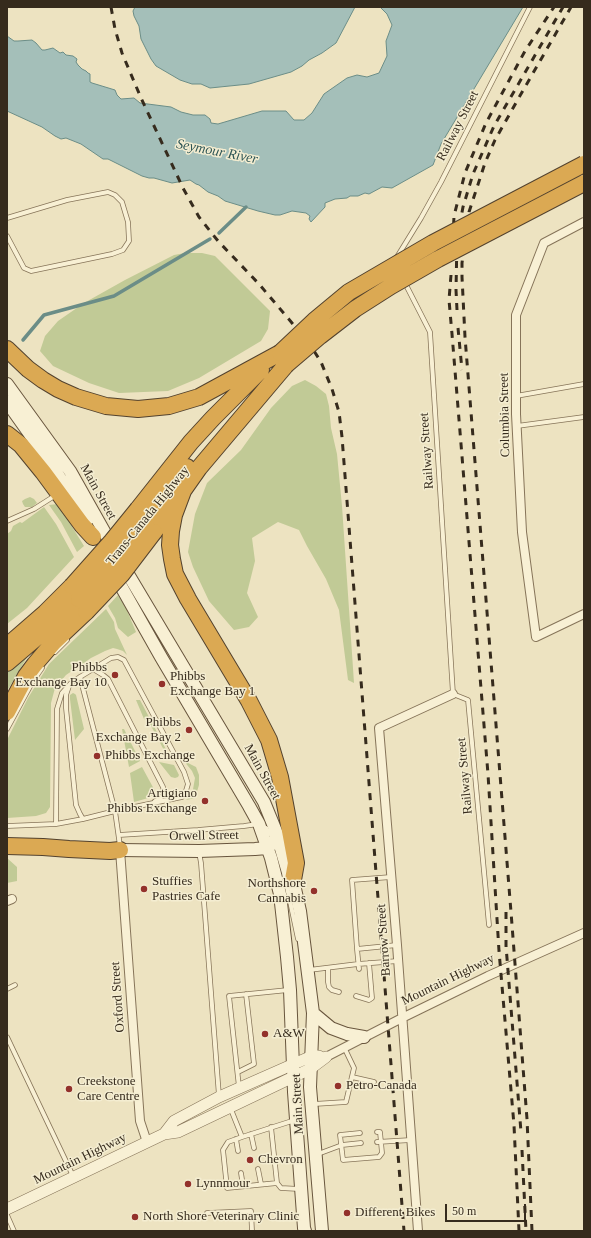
<!DOCTYPE html>
<style>
body{margin:0}
#map{position:relative;width:591px;height:1238px;overflow:hidden;background:#ede3c1;font-family:"Times New Roman",serif}
canvas{display:block}
.frame{position:absolute;inset:0;border:8px solid #362b1d;pointer-events:none}
.scale{position:absolute;left:445px;top:1204px;width:81px;height:18px;box-sizing:border-box;border:2px solid #362b1d;border-top:0;padding-left:5px;font-size:12px;line-height:14px;white-space:nowrap;color:#362b1d;-webkit-text-stroke:3px #f4edd1;paint-order:stroke}
</style>
<div id="map">
<canvas width="591" height="1238"></canvas>
<div class="frame"></div>
<div class="scale">50 m</div>
</div>
<script>
const ctx = document.querySelector('canvas').getContext('2d');
ctx.lineJoin = 'round';
function paint(path, color) {
  ctx.fillStyle = color;
  ctx.fill(path, 'evenodd');
}
function poly(rows) {
  const path = new Path2D();
  for (const r of rows) {
    path.moveTo(r[0], r[1]);
    for (let i = 2; i < r.length; i += 2) path.lineTo(r[i], r[i + 1]);
  }
  return path;
}
function strokePath(path, color, width, dash) {
  ctx.strokeStyle = color;
  ctx.lineWidth = width;
  ctx.lineCap = dash ? 'butt' : 'round';
  ctx.setLineDash(dash || []);
  ctx.stroke(path);
}
function drawText(font, color, halo, rows, align = 'center') {
  ctx.font = font + ' "Times New Roman",serif';
  ctx.lineWidth = 3;
  ctx.setLineDash([]);
  ctx.textBaseline = 'middle';
  ctx.strokeStyle = halo;
  ctx.fillStyle = color;
  for (const [text, x, y, turn = 0] of rows) {
    ctx.save();
    ctx.translate(x, y);
    ctx.rotate((+turn || 0) * Math.PI / 180);
    ctx.textAlign = isNaN(turn) ? turn : align;
    if (halo) ctx.strokeText(text, 0, 0);
    ctx.fillText(text, 0, 0);
    ctx.restore();
  }
}
paint(poly([
 [185,253,202,253,215,256,270,311,268,329,261,341,199,378,168,391,119,393,89,383,53,366,40,351,45,336,58,321,84,303,125,280,174,255],
 [305,380,316,386,326,394,329,406,331,428,337,454,342,506,354,683,348,680,339,610,326,579,307,546,299,530,278,522,252,538,255,561,247,593,258,617,249,627,234,630,209,601,193,567,188,552,195,514,207,483,241,450,271,408,292,386],
 [30,497,34,499,37,503,32,507,25,507,23,504,22,501,25,499],
 [58,504,84,546,77,552,61,522,49,505],
 [44,507,56,524,74,557,27,608,7,624,7,534,11,531,13,526,20,522,22,523],
 [118,595,126,608,136,632,128,637,118,628,115,618,108,606],
 [106,609,114,622,115,629,127,655,123,651,117,649,113,648,105,651,91,658,66,675,55,688,51,703,50,807,46,813,36,816,7,818,7,740,28,698,49,664],
 [29,654,7,691,7,669],
 [73,693,75,694,76,695,84,729,75,740,70,699,70,695],
 [136,700,140,700,169,755,166,754,149,722,144,719],
 [122,729,124,729,140,761,129,767],
 [184,761,196,767,199,775,199,785,195,798,186,800,192,795,195,778,192,771],
 [159,762,174,765,179,775,178,777,175,778,171,777],
 [142,767,155,791,154,795,152,797,134,802,130,773],
 [7,858,17,867,17,881,7,883]
]), '#c1ca96');
const water = poly([
 [135,7,355,7,336,43,322,53,309,60,302,66,291,72,249,84,210,88,201,84,192,84,180,80,156,66,151,59,141,39,139,26,134,16,133,11,135,7],
 [380,7,523,7,441,144,433,165,392,188,382,187,369,194,365,193,358,196,350,196,347,198,335,199,325,203,325,207,311,222,309,219,310,216,306,213,292,211,280,215,275,215,258,211,225,201,218,196,208,192,199,185,196,184,190,180,172,183,154,178,149,178,142,176,108,159,103,159,81,144,66,138,61,139,55,136,42,127,7,111,7,36,14,41,18,41,32,40,36,43,42,50,45,50,53,48,60,53,63,52,66,55,73,56,77,59,76,62,78,65,82,69,86,71,88,73,90,74,90,82,92,83,115,90,117,95,121,99,134,98,140,103,171,107,181,112,193,115,205,115,210,119,211,123,218,124,262,111,286,111,294,120,304,120,312,113,324,94,347,78,357,75,367,77,379,73,387,56,386,41,392,25,387,14,380,7]
]);
paint(water, '#a4bfb9');
strokePath(water, '#6b8d87', 1);
strokePath(poly([
 [219,233,246,207],
 [23,340,44,315,114,296,210,239]
]), '#6b8d87', 3.5);
const service = poly([
 [7,218,67,200,108,192,115,195,122,202,128,222,129,241,123,250,112,254,31,271,24,268,7,236],
 [397,257,421,218,441,182,530,7],
 [405,283,430,332,453,694,468,700,489,925],
 [516,396,584,384],
 [517,426,584,417],
 [7,521,34,509,56,495],
 [55,652,67,640],
 [93,669,103,675,108,679,163,787,164,793,160,799,155,801],
 [80,677,115,811,120,846],
 [69,686,66,695,66,708,76,805,80,814,83,819],
 [7,729,33,681,42,668],
 [7,826,56,824,83,819,115,811,182,797,185,794,188,784,184,772,124,660,118,657,111,658,80,677,70,684,62,693,57,709,56,824],
 [266,828,274,839,284,873,298,939],
 [119,835,198,830,244,826,258,824],
 [199,852,201,863,219,1096],
 [391,877,352,880,357,949,397,945],
 [357,949,359,969],
 [328,968,328,982,329,987,332,990,339,992],
 [309,970,358,964,398,961],
 [7,989,15,985],
 [356,996,369,1000,372,998,369,963],
 [7,1037,73,1176],
 [238,1072,254,1064,246,994],
 [352,1077,374,1082],
 [239,1087,229,996,288,990],
 [314,1104,346,1102,354,1068,344,1047],
 [230,1107,242,1137,295,1120],
 [360,1133,340,1135,343,1160,379,1157,382,1153,380,1132,377,1132],
 [251,1134,254,1148],
 [242,1137,228,1142,223,1150,227,1188,277,1183,271,1127],
 [236,1139,238,1151],
 [377,1142,411,1140],
 [318,1154,342,1145,361,1143],
 [258,1169,261,1184],
 [241,1173,243,1186],
 [277,1183,281,1188,299,1189],
 [207,1213,251,1211,252,1231],
 [7,1215,14,1231]
]);
const minor = poly([
 [584,222,544,243,516,315,516,414,522,532,536,637,584,614],
 [120,850,140,1121,147,1142],
 [7,901,12,899],
 [326,1057,402,1018,488,976,584,933],
 [418,1231,397,945,379,728,453,694]
]);
const tertiary = poly([
 [164,1134,174,1121,219,1097,312,1056,319,1056],
 [7,1209,164,1134,178,1132,310,1069,326,1057]
]);
const secondary = poly([
 [7,384,70,471,128,574,264,802,282,846,293,880,300,911,313,1013,310,1087,322,1231],
 [7,402,49,461,87,520],
 [113,572,161,657,249,806,259,824,271,858,280,894,287,957,290,990,294,1092,304,1228,305,1231],
 [120,850,199,851,255,849,267,848,271,845,273,842],
 [313,1013,331,1028,347,1034,364,1037]
]);
const motorway = poly([
 [7,349,28,369,43,380,58,389,76,397,106,406,138,409,169,406,199,397,280,353],
 [7,434,21,445,43,472,82,525,93,537],
 [183,491,174,515,171,531,170,545,172,559,175,574,188,599,249,701,269,740,280,777,296,863,293,880],
 [138,509,191,442,213,418,261,370],
 [146,521,187,467],
 [154,532,199,468,286,365],
 [7,646,45,613,72,586],
 [7,663,54,623,79,599],
 [7,712,26,676,35,664,53,643,86,612],
 [7,846,43,847,69,849,110,851,120,850]
]);
strokePath(service, '#867459', 5.5);
strokePath(minor, '#867459', 10);
strokePath(tertiary, '#867459', 12);
strokePath(secondary, '#68553d', 14);
strokePath(motorway, '#53422e', 18);
strokePath(service, '#f8f0d4', 4);
strokePath(minor, '#f8f0d4', 8);
strokePath(tertiary, '#f8f0d4', 11);
strokePath(secondary, '#f8f0d4', 12);
strokePath(motorway, '#dba953', 16);
strokePath(poly([
 [111,7,115,29,122,53,141,98,183,188,199,217,218,241,259,284,309,343,321,362,332,389,339,412,342,437,404,1231],
 [453,239,454,216,465,173,486,123,525,51,554,7],
 [451,275,449,300,452,334,488,774,499,951,514,1125,519,1231],
 [457,310,456,290,457,239,463,207,473,174,494,126,563,7],
 [458,328,462,370],
 [506,912,506,946,521,1132],
 [522,1150,526,1231],
 [532,1231,527,1119,511,912,465,337,462,277,462,263,469,212,485,163,495,140,517,101,571,7]
]), '#362b1d', 3, [7, 7]);
const motorwayBridge = poly([
 [280,353,314,321,349,292,433,243,584,164],
 [286,365,320,336,355,309,391,286,438,259,584,183],
 [72,586,112,541,138,509],
 [79,599,123,550,146,521],
 [86,612,122,574,154,532]
]);
strokePath(motorwayBridge, '#53422e', 18, []);
strokePath(motorwayBridge, '#dba953', 16);
for (const [x, y, r, color] of [
 [115,675,4,"#93312b"],
 [162,684,4,"#93312b"],
 [189,730,4,"#93312b"],
 [97,756,4,"#93312b"],
 [205,801,4,"#93312b"],
 [144,889,4,"#93312b"],
 [314,891,4,"#93312b"],
 [265,1034,4,"#93312b"],
 [338,1086,4,"#93312b"],
 [69,1089,4,"#93312b"],
 [250,1160,4,"#93312b"],
 [188,1184,4,"#93312b"],
 [347,1213,4,"#93312b"],
 [135,1217,4,"#93312b"]
]) {
  const dot = new Path2D();
  dot.arc(x, y, r, 0, 2 * Math.PI);
  ctx.fillStyle = color;
  ctx.fill(dot);
  strokePath(dot, '#f4edd1', 1.5);
}
drawText('13px', '#362b1d', '#f4edd1', [
 ["Railway Street",458,126,-63],
 ["Columbia Street",505,415,-91],
 ["Railway Street",427,451,-94],
 ["Main Street",98,492,61],
 ["Trans-Canada Highway",148,516,-51],
 ["Main Street",262,772,61],
 ["Railway Street",465,776,-95],
 ["Orwell Street",204,836,-1],
 ["Barrow Street",384,940,-94],
 ["Mountain Highway",448,980,-26],
 ["Oxford Street",118,997,-94],
 ["Main Street",298,1104,-93],
 ["Mountain Highway",80,1159,-26]
]);
drawText('13px', '#362b1d', '#f4edd1', [
 ["Phibbs",107,668,"right"],
 ["Exchange Bay 10",107,683,"right"],
 ["Phibbs",170,677],
 ["Exchange Bay 1",170,692],
 ["Phibbs",181,723,"right"],
 ["Exchange Bay 2",181,738,"right"],
 ["Phibbs Exchange",105,756],
 ["Artigiano",197,794,"right"],
 ["Phibbs Exchange",197,809,"right"],
 ["Stuffies",152,882],
 ["Pastries Cafe",152,897],
 ["Northshore",306,884,"right"],
 ["Cannabis",306,899,"right"],
 ["A&W",273,1034],
 ["Creekstone",77,1082],
 ["Care Centre",77,1097],
 ["Petro-Canada",346,1086],
 ["Chevron",258,1160],
 ["Lynnmour",196,1184],
 ["Different Bikes",355,1213],
 ["North Shore Veterinary Clinic",143,1217]
], 'left');
drawText('italic 14px', '#2d5555', '#f4edd1', [
 ["Seymour River",217,152,11]
]);
</script>
